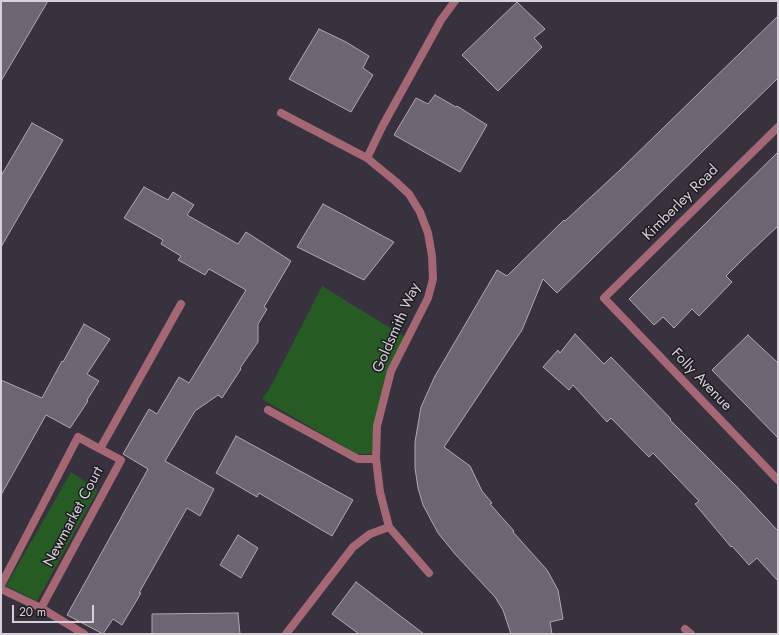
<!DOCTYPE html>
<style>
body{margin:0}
#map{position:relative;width:779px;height:635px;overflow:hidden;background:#38323e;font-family:Jost,sans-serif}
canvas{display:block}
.frame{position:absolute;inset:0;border:2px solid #d5d1d9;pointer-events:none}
.scale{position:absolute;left:12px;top:605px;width:82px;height:18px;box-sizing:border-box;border:2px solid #d5d1d9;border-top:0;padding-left:5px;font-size:12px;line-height:14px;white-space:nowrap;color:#d5d1d9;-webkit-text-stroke:3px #1e1b21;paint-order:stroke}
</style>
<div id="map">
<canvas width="779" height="635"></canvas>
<div class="frame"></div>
<div class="scale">20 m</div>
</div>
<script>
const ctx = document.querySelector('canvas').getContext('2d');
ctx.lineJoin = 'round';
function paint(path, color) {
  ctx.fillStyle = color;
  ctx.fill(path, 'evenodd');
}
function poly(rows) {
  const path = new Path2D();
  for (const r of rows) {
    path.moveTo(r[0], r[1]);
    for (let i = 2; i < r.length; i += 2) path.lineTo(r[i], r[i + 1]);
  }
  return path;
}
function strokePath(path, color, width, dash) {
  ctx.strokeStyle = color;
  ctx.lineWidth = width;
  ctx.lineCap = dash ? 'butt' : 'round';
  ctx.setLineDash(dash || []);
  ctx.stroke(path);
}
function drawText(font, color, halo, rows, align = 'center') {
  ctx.font = font + ' Jost,sans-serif';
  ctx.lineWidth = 3;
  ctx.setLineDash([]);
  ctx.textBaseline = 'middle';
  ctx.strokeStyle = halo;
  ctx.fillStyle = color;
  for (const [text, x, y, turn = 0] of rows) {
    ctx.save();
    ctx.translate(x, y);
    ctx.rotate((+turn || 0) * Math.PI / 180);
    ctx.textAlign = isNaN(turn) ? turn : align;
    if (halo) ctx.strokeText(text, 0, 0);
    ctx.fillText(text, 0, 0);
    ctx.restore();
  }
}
paint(poly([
 [322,286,405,337,374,423,372,454,357,454,262,399,270,388],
 [71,472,98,490,37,601,6,586]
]), '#265c24');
const building = poly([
 [1,1,48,1,1,81,1,1],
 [517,2,545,29,534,38,542,47,498,91,462,55,517,2],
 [778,16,778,78,557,293,543,279,522,330,444,447,470,466,482,491,492,503,490,504,514,531,513,532,547,570,558,590,563,619,550,622,552,634,511,634,503,610,495,597,455,554,438,533,423,505,418,488,415,468,415,442,421,407,435,376,497,270,507,276,564,220,565,221,620,170,778,16],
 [319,29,346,42,369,56,363,68,373,75,351,112,289,79,319,29],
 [435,95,456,107,457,106,487,125,460,172,394,135,416,98,428,104,435,95],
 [32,123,63,140,1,247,1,176,32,123],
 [778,152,778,226,745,257,726,276,732,282,699,316,692,309,674,328,663,317,654,325,629,299,778,152],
 [144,187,168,200,173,192,194,205,187,215,238,244,246,232,291,261,264,307,267,309,258,324,258,342,240,368,241,369,222,398,218,395,195,411,165,461,214,489,200,516,187,508,139,593,141,593,122,625,113,619,103,634,67,615,148,469,123,454,149,409,157,414,179,377,189,383,246,290,209,269,205,275,178,260,181,256,161,244,163,240,124,218,144,187],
 [323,204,394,242,364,280,297,247,323,204],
 [84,324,110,339,87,374,99,381,87,400,88,401,70,428,46,415,1,495,1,380,42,398,62,361,63,362,84,324],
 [575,334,604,364,611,357,671,419,670,420,737,487,778,531,778,581,757,558,749,565,732,546,731,547,695,504,699,501,653,453,649,457,611,418,607,422,573,385,569,390,543,367,558,350,560,353,575,334],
 [748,335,778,363,778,438,712,370,748,335],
 [236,436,353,500,332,536,259,493,257,497,216,473,236,436],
 [238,535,258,548,241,578,220,565,238,535],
 [356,582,424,634,359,634,332,614,356,582],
 [238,613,240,634,152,634,152,614,238,613]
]);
paint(building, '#6c6572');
strokePath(building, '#afa7b6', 1);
strokePath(poly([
 [281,113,367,158],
 [778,127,604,298,778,480],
 [268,410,358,459,376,459],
 [389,527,429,573],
 [1,585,78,437,100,449],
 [1,589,41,608,84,634],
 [41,608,121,460,100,449,181,304],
 [685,629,691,634],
 [286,634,353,547,370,534,389,527,380,492,376,459,377,426,391,371,428,298,433,279,432,256,428,233,420,212,409,194,395,181,367,158,382,127,441,20,455,1]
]), '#a66775', 8);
drawText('15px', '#d5d1d9', '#1e1b21', [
 ["Kimberley Road",681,203,-45],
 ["Goldsmith Way",397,328,-66],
 ["Folly Avenue",701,380,46],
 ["Newmarket Court",74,517,-62]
]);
</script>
